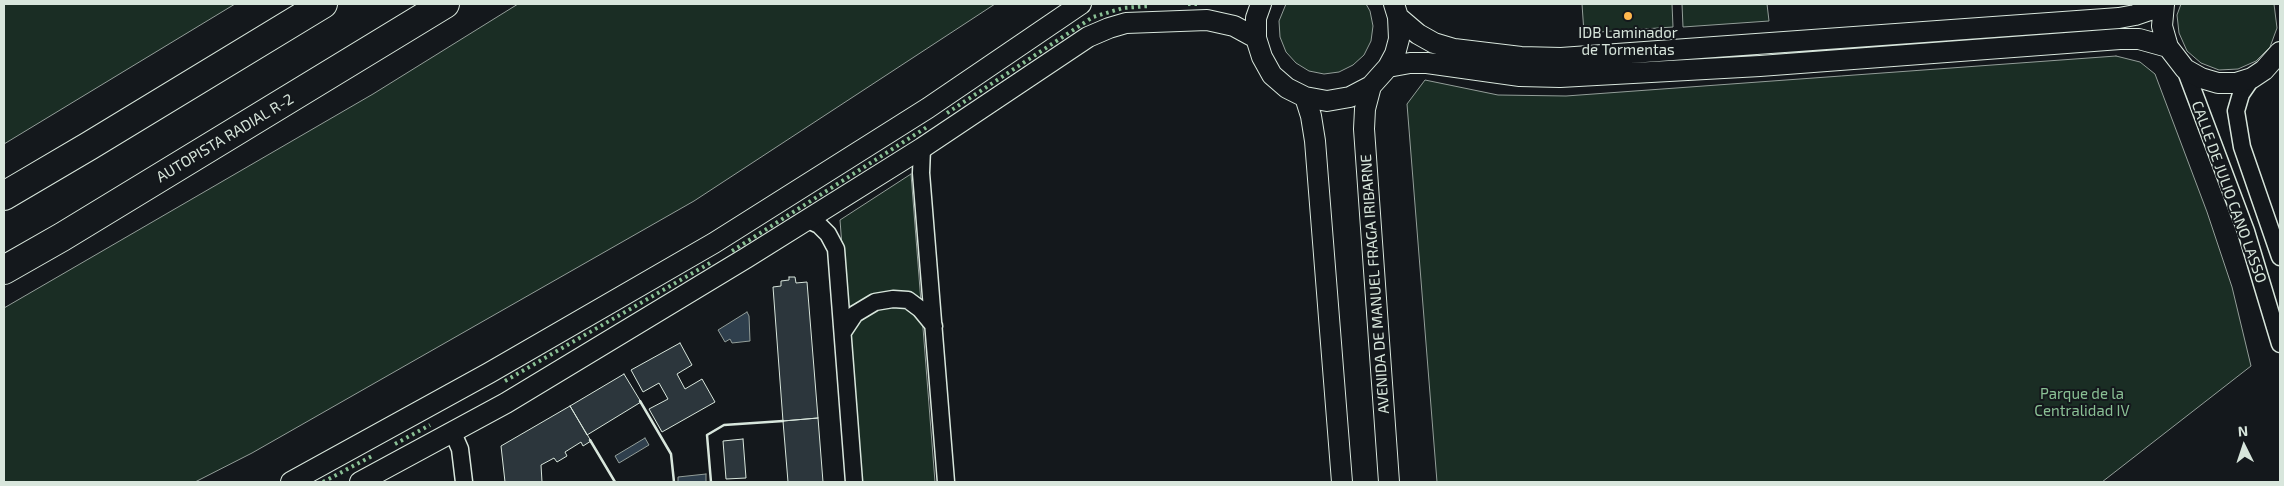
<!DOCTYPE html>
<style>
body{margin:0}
#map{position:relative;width:2284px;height:486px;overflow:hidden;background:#14181c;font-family:"Exo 2",sans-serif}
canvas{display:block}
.frame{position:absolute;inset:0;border:5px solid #d8e6dc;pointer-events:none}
.north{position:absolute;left:2219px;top:421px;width:50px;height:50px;-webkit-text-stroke:4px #14181c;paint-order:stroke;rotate:356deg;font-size:14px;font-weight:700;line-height:20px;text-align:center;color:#d8e6dc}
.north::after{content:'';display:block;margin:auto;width:18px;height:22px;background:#d8e6dc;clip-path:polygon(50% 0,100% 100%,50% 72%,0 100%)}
</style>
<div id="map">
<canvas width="2284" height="486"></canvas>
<div class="frame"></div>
<div class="north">N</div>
</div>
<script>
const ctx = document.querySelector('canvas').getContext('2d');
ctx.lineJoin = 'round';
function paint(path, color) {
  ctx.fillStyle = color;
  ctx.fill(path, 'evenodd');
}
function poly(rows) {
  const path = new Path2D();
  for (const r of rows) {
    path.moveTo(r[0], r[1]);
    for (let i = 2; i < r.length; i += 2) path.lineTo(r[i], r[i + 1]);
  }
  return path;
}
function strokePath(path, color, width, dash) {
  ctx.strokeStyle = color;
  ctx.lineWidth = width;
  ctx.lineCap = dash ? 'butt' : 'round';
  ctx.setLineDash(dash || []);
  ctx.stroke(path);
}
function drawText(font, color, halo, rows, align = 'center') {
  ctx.font = font + ' "Exo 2",sans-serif';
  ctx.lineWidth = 4;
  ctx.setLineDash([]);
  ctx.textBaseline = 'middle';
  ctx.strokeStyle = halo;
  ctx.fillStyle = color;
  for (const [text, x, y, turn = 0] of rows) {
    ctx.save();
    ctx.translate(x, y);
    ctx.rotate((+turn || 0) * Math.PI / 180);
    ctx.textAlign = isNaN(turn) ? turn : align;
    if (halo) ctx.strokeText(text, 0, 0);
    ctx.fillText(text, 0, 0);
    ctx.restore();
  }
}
const green = poly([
 [4,4,235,4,4,144,4,4],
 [518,4,995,4,694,201,252,453,195,482,4,482,4,308,373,94,518,4],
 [1286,4,1366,4,1370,11,1373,26,1371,41,1364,55,1353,65,1339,72,1324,74,1309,71,1296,63,1286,52,1280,37,1279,21,1286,4],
 [1582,4,1672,4,1673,27,1584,33,1582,4],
 [1682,4,1767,4,1769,21,1683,27,1682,4],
 [2181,4,2274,4,2277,28,2270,47,2256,61,2238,69,2219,70,2201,63,2187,51,2179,33,2177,15,2181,4],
 [2116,56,2140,62,2155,74,2207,212,2232,287,2251,366,2102,482,1437,482,1407,104,1425,80,1498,95,1566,96,2116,56],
 [911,174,935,482,860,482,840,220,911,174]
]);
paint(green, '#1a2d24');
strokePath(green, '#939e99', 1);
const water = poly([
 [747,312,749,316,750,341,732,343,730,339,725,342,718,330,747,312],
 [645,438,649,445,619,463,615,456,645,438],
 [706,474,706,482,678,482,678,477,706,474]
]);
paint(water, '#2f3f4d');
strokePath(water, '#939e99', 1);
const building = poly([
 [789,277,795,277,796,283,807,282,818,418,783,421,773,287,781,286,781,281,789,280,789,277],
 [680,343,692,365,677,374,685,389,702,379,715,402,662,432,649,409,668,399,659,383,643,392,631,370,680,343],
 [624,374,641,402,587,435,570,406,624,374],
 [570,406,591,441,583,446,581,442,565,452,567,456,557,462,554,458,541,465,542,482,505,482,501,446,570,406],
 [818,418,823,482,788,482,783,421,818,418],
 [743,439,746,478,726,479,723,441,743,439]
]);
paint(building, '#2c363c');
strokePath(building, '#d8e6dc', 1);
const minor = poly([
 [2185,69,2246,231,2280,344],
 [2252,78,2241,94,2236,111,2242,147,2280,257],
 [922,148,921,173,946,482],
 [808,220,819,225,828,234,836,249,854,482],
 [843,332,855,314,875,302,893,299,908,300,920,309,934,326],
 [453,433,460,449,464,482]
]);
const tertiary = poly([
 [1261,4,1256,18,1256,38,1262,57,1272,75,1287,88,1305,97,1327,101,1350,97,1371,86,1388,67,1395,54,1399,39,1398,17,1394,4],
 [2164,4,2162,26,2168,47,2185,69,2201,78,2218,83,2236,83,2252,78,2264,70,2280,52],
 [1398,17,1418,34,1434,43,1454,49,1521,57,1561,58,2119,18,2135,15,2164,5],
 [1388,67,1410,63,1427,63,1520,76,1560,77,1760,66,2120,39,2139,39,2168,47],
 [1371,86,1365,109,1364,129,1389,482],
 [1305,97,1311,116,1315,141,1342,482],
 [291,482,489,373,714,243,928,108,1081,4],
 [360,482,506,403,746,258,922,148,1088,37,1109,28,1126,23,1207,20,1234,26,1256,38]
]);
const motorway = poly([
 [4,196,89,146,323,4],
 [4,270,62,237,445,4]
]);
strokePath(minor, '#d8e6dc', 19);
strokePath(tertiary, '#d8e6dc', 22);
strokePath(motorway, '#d8e6dc', 30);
strokePath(minor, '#14181c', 16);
strokePath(tertiary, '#14181c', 20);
strokePath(motorway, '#14181c', 28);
strokePath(poly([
 [1188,4,1200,4],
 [947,113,1093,17,1123,8,1149,6],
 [732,251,927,127],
 [505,381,710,263],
 [395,444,430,425],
 [323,482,372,456]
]), '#8ac095', 4, [2.5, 4]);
strokePath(poly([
 [640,401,671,454,674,482],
 [590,440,615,482],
 [711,482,707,435,724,425,783,421]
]), '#d8e6dc', 2.5);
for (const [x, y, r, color] of [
 [1628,16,5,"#ffb74d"]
]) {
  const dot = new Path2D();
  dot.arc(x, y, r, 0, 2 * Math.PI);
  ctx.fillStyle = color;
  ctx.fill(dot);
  strokePath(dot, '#14181c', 2);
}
drawText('15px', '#d8e6dc', '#14181c', [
 ["IDB Laminador",1628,33],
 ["de Tormentas",1628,50]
]);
drawText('15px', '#d8e6dc', '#14181c', [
 ["AUTOPISTA RADIAL R-2",225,138,-31],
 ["CALLE DE JULIO CANO LASSO",2229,192,70],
 ["AVENIDA DE MANUEL FRAGA IRIBARNE",1375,284,-94]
]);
drawText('15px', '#8ac095', '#14181c', [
 ["Parque de la",2082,394],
 ["Centralidad IV",2082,411]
]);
</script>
